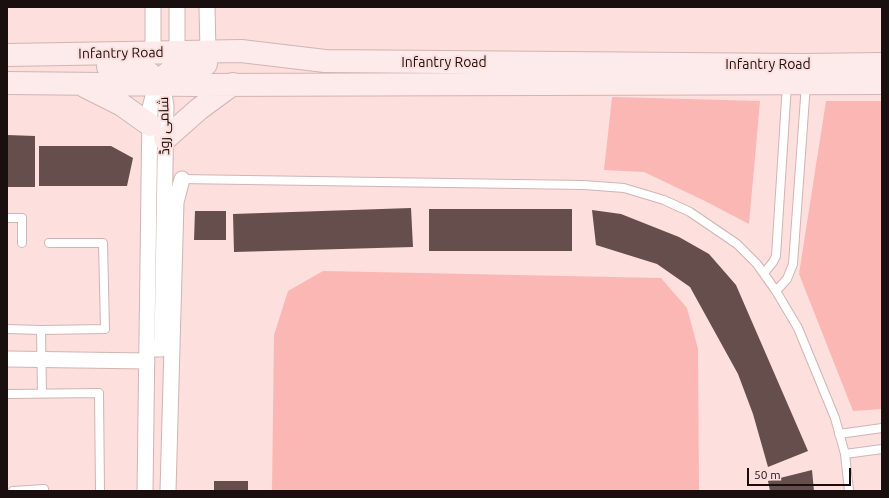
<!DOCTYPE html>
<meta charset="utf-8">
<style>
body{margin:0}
#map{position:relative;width:889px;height:498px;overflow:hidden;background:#fddfdd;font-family:Ubuntu,sans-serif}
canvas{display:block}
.frame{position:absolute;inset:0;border:8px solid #190f0e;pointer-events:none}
.scale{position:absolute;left:747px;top:468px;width:104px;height:18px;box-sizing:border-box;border:2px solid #190f0e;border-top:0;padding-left:5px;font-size:12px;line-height:14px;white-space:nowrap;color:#190f0e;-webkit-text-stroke:3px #fddfdd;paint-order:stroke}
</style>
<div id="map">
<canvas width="889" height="498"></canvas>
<div class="frame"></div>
<div class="scale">50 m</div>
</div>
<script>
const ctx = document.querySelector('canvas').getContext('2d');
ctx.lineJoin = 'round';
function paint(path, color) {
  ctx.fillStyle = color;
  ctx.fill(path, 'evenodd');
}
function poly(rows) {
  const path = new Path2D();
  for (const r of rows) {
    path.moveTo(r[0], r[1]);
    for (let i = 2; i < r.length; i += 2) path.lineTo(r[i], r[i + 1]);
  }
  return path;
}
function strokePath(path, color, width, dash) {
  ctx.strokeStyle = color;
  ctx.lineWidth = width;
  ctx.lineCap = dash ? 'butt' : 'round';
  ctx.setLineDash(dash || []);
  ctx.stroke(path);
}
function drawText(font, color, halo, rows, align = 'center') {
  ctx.font = font + ' Ubuntu,Cairo,sans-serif';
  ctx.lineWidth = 4;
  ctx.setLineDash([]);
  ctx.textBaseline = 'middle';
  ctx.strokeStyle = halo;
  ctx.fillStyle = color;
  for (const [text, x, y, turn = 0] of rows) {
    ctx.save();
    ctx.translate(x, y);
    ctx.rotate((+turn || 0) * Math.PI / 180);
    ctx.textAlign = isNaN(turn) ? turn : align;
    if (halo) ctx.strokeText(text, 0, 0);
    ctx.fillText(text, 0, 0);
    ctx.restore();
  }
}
paint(poly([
 [612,97,760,101,749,224,705,201,644,172,604,170],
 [826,101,882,101,882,409,853,411,799,274],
 [323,271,661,278,687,308,698,349,699,491,272,491,274,335,288,291]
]), '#fab7b3');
paint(poly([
 [7,135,35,136,35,187,7,187],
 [39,146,111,146,133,158,127,186,39,186],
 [411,208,413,247,234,252,233,214],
 [429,209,572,209,572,251,429,251],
 [592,210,621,214,679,237,709,254,736,285,808,451,768,467,753,414,738,374,690,287,657,264,596,245],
 [195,211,226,211,226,240,194,240],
 [812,470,814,491,770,491,768,481],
 [214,481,248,481,248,491,214,491]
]), '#664e4d');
const service = poly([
 [179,179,584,185,624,188,664,200,690,212,737,244,757,264,776,291,798,328,835,418,845,454,849,491],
 [7,218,22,218,22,243],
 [764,273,773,262,776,256,787,84],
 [776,291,787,279,793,264,806,84],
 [7,329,41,330],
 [42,393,41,330,105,329,103,243,49,243],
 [7,394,99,393,100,491],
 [839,434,882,428],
 [845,454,882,449],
 [13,491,44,489,44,491]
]);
const minor = poly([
 [177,7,177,53],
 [207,7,208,52],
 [153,53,153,7],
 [7,359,147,361],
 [145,491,150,108,153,96,160,84,164,94,166,106,162,349,147,349],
 [168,491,176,202,182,179]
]);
const secondary = poly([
 [7,55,241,51,325,61,803,65,882,64],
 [108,67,141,69,149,73,160,84,167,74,179,66,206,64],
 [7,83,198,85,882,83],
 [86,87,122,105,150,125],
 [165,139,199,109,233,84]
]);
strokePath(service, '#d1b4b3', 10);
strokePath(minor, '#d1b4b3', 17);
strokePath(secondary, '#d1b4b3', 24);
strokePath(service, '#fff', 8);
strokePath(minor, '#fff', 15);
strokePath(secondary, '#fcebea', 22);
drawText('14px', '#190f0e', '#fddfdd', [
 ["Infantry Road",121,53,-1],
 ["Infantry Road",444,62],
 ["Infantry Road",768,64],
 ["شامی روڈ",164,126,-91]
]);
</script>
